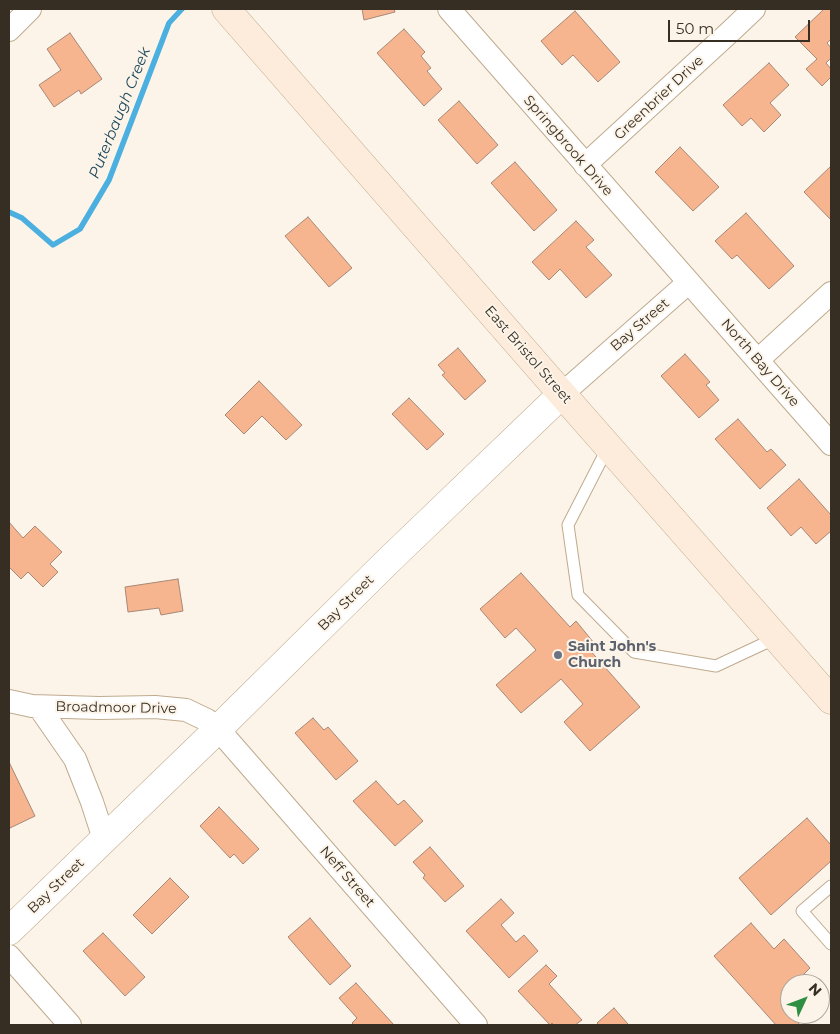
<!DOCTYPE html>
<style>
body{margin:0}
#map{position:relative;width:840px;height:1034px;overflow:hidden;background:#fcf4e8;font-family:Montserrat,sans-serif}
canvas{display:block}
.frame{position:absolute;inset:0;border:10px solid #362e23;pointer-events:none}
.north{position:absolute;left:780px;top:974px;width:50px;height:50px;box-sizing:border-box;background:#fcf4e8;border:1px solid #ada599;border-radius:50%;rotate:47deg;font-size:14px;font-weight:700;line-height:20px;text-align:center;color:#362e23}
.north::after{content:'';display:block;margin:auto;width:18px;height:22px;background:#2e8f43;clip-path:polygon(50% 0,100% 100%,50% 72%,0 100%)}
.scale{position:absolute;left:668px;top:20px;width:142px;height:22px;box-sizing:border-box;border:2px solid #362e23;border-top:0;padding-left:6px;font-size:15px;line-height:18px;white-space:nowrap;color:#362e23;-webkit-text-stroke:4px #fcf4e8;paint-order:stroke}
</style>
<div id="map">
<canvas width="840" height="1034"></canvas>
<div class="frame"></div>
<div class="north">N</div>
<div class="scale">50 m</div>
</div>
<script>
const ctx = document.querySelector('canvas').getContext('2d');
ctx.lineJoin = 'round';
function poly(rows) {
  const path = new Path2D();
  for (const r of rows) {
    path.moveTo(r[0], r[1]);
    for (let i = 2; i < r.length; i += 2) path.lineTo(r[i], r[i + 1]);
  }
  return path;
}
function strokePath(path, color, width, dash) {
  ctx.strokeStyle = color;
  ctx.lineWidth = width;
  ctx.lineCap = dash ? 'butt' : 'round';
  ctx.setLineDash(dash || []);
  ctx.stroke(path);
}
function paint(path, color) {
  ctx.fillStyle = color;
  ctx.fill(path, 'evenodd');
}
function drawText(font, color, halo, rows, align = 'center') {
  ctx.font = font + ' Montserrat,sans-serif';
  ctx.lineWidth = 4;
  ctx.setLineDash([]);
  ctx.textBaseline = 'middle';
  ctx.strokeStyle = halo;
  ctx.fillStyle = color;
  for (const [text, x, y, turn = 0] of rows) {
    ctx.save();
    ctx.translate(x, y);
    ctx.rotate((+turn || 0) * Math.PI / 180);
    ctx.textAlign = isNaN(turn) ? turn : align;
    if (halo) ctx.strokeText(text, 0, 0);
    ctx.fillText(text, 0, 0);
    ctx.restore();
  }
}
strokePath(poly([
 [9,212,22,218,53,245,80,229,109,180,169,23,182,9]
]), '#4bafdf', 5.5);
const building = poly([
 [362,9,394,9,395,12,364,20,362,9],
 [824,9,831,9,831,39,827,43,831,48,831,58,826,63,831,69,831,77,822,86,806,69,817,59,795,37,824,9],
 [575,11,620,62,598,82,573,55,562,65,541,41,575,11],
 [404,29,425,52,421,56,431,68,427,71,442,89,424,106,377,53,404,29],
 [70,33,102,79,81,94,79,90,54,107,39,85,61,70,47,49,70,33],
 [769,63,789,85,770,103,781,115,764,132,751,118,742,126,723,105,769,63],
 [459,101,498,145,477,164,438,120,459,101],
 [680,147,719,187,693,211,655,172,680,147],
 [515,162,557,210,534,231,491,183,515,162],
 [831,166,831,220,804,192,831,166],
 [746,213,794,266,769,289,737,255,732,259,715,241,746,213],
 [308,217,352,268,329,287,285,236,308,217],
 [576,221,594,240,586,247,612,275,586,298,560,269,549,280,532,262,576,221],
 [458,348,486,381,465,400,442,375,445,373,438,365,458,348],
 [685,354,710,382,706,385,719,400,699,418,661,376,685,354],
 [259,381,302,425,286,440,262,416,244,434,225,415,259,381],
 [409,398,444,434,427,450,392,414,409,398],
 [738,419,767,452,771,449,786,465,760,489,715,439,738,419],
 [799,479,831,515,831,531,816,544,801,527,791,536,767,508,799,479],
 [9,522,23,538,35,526,62,552,50,564,58,572,43,587,28,572,21,579,9,567,9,522],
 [521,573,570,627,576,621,594,643,588,648,640,707,590,751,564,722,583,704,561,679,521,713,496,685,536,650,516,628,505,638,480,609,521,573],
 [178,579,183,611,161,615,159,608,128,612,125,587,178,579],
 [313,718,324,730,328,727,358,761,336,780,295,733,313,718],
 [9,762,35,816,10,828,9,824,9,762],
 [376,781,398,805,404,800,423,821,395,846,353,801,376,781],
 [219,807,259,849,243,864,234,854,230,858,200,826,219,807],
 [807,818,831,845,831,861,771,915,739,878,807,818],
 [430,847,464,886,445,902,423,878,425,875,413,862,430,847],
 [170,878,189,897,152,934,133,915,170,878],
 [501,899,514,913,501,925,516,942,524,935,538,951,509,978,466,931,501,899],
 [310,918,351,966,330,985,288,937,310,918],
 [751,923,774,949,784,939,810,968,800,978,806,984,790,984,790,1014,809,1014,797,1025,776,1025,714,956,751,923],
 [103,933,145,977,125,996,83,951,103,933],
 [546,965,557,976,549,984,582,1020,575,1025,554,1025,552,1023,550,1025,518,991,546,965],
 [356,983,394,1025,354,1025,352,1023,357,1018,339,998,356,983],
 [614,1008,628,1024,626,1025,599,1025,597,1023,614,1008]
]);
paint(building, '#f6b48f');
strokePath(building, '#a78877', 1);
const service = poly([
 [608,447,568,525,578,595,634,652,716,666,776,638],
 [831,886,802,911,831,944]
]);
const minor = poly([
 [449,9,831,444],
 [9,30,30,9],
 [585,165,732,30,754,9],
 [758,360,831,293],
 [562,394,689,282],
 [9,701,32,706,99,708,155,707,186,710,207,720,218,729,476,1025],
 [39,707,75,759,92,802,104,839],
 [9,956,70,1025]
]);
const tertiary = poly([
 [9,931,218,729,387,562,562,394]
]);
const secondary = poly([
 [226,9,562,394,831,700]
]);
strokePath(service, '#bfab8f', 13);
strokePath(minor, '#bfab8f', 24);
strokePath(tertiary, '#bfab8f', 29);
strokePath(secondary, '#bfab8f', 29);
strokePath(service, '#fff', 11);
strokePath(minor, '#fff', 22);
strokePath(tertiary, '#fff', 28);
strokePath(secondary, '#fdecdb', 28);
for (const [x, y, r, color] of [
 [558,655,5,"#6b7280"]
]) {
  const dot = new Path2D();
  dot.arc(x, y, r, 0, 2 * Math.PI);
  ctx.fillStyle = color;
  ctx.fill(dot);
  strokePath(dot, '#fcf4e8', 2);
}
drawText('14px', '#362e23', '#fcf4e8', [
 ["Greenbrier Drive",659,98,-43],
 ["Springbrook Drive",568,146,49],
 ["Bay Street",640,325,-41],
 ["East Bristol Street",528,355,49],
 ["North Bay Drive",760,363,49],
 ["Bay Street",346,603,-45],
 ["Broadmoor Drive",116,708,1],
 ["Neff Street",347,877,49],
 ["Bay Street",56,886,-44]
]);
drawText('bold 14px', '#5b616d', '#fcf4e8', [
 ["Saint John's",568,647],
 ["Church",568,663]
], 'left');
drawText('italic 15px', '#204a5e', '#fcf4e8', [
 ["Puterbaugh Creek",120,113,-68]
]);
</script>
